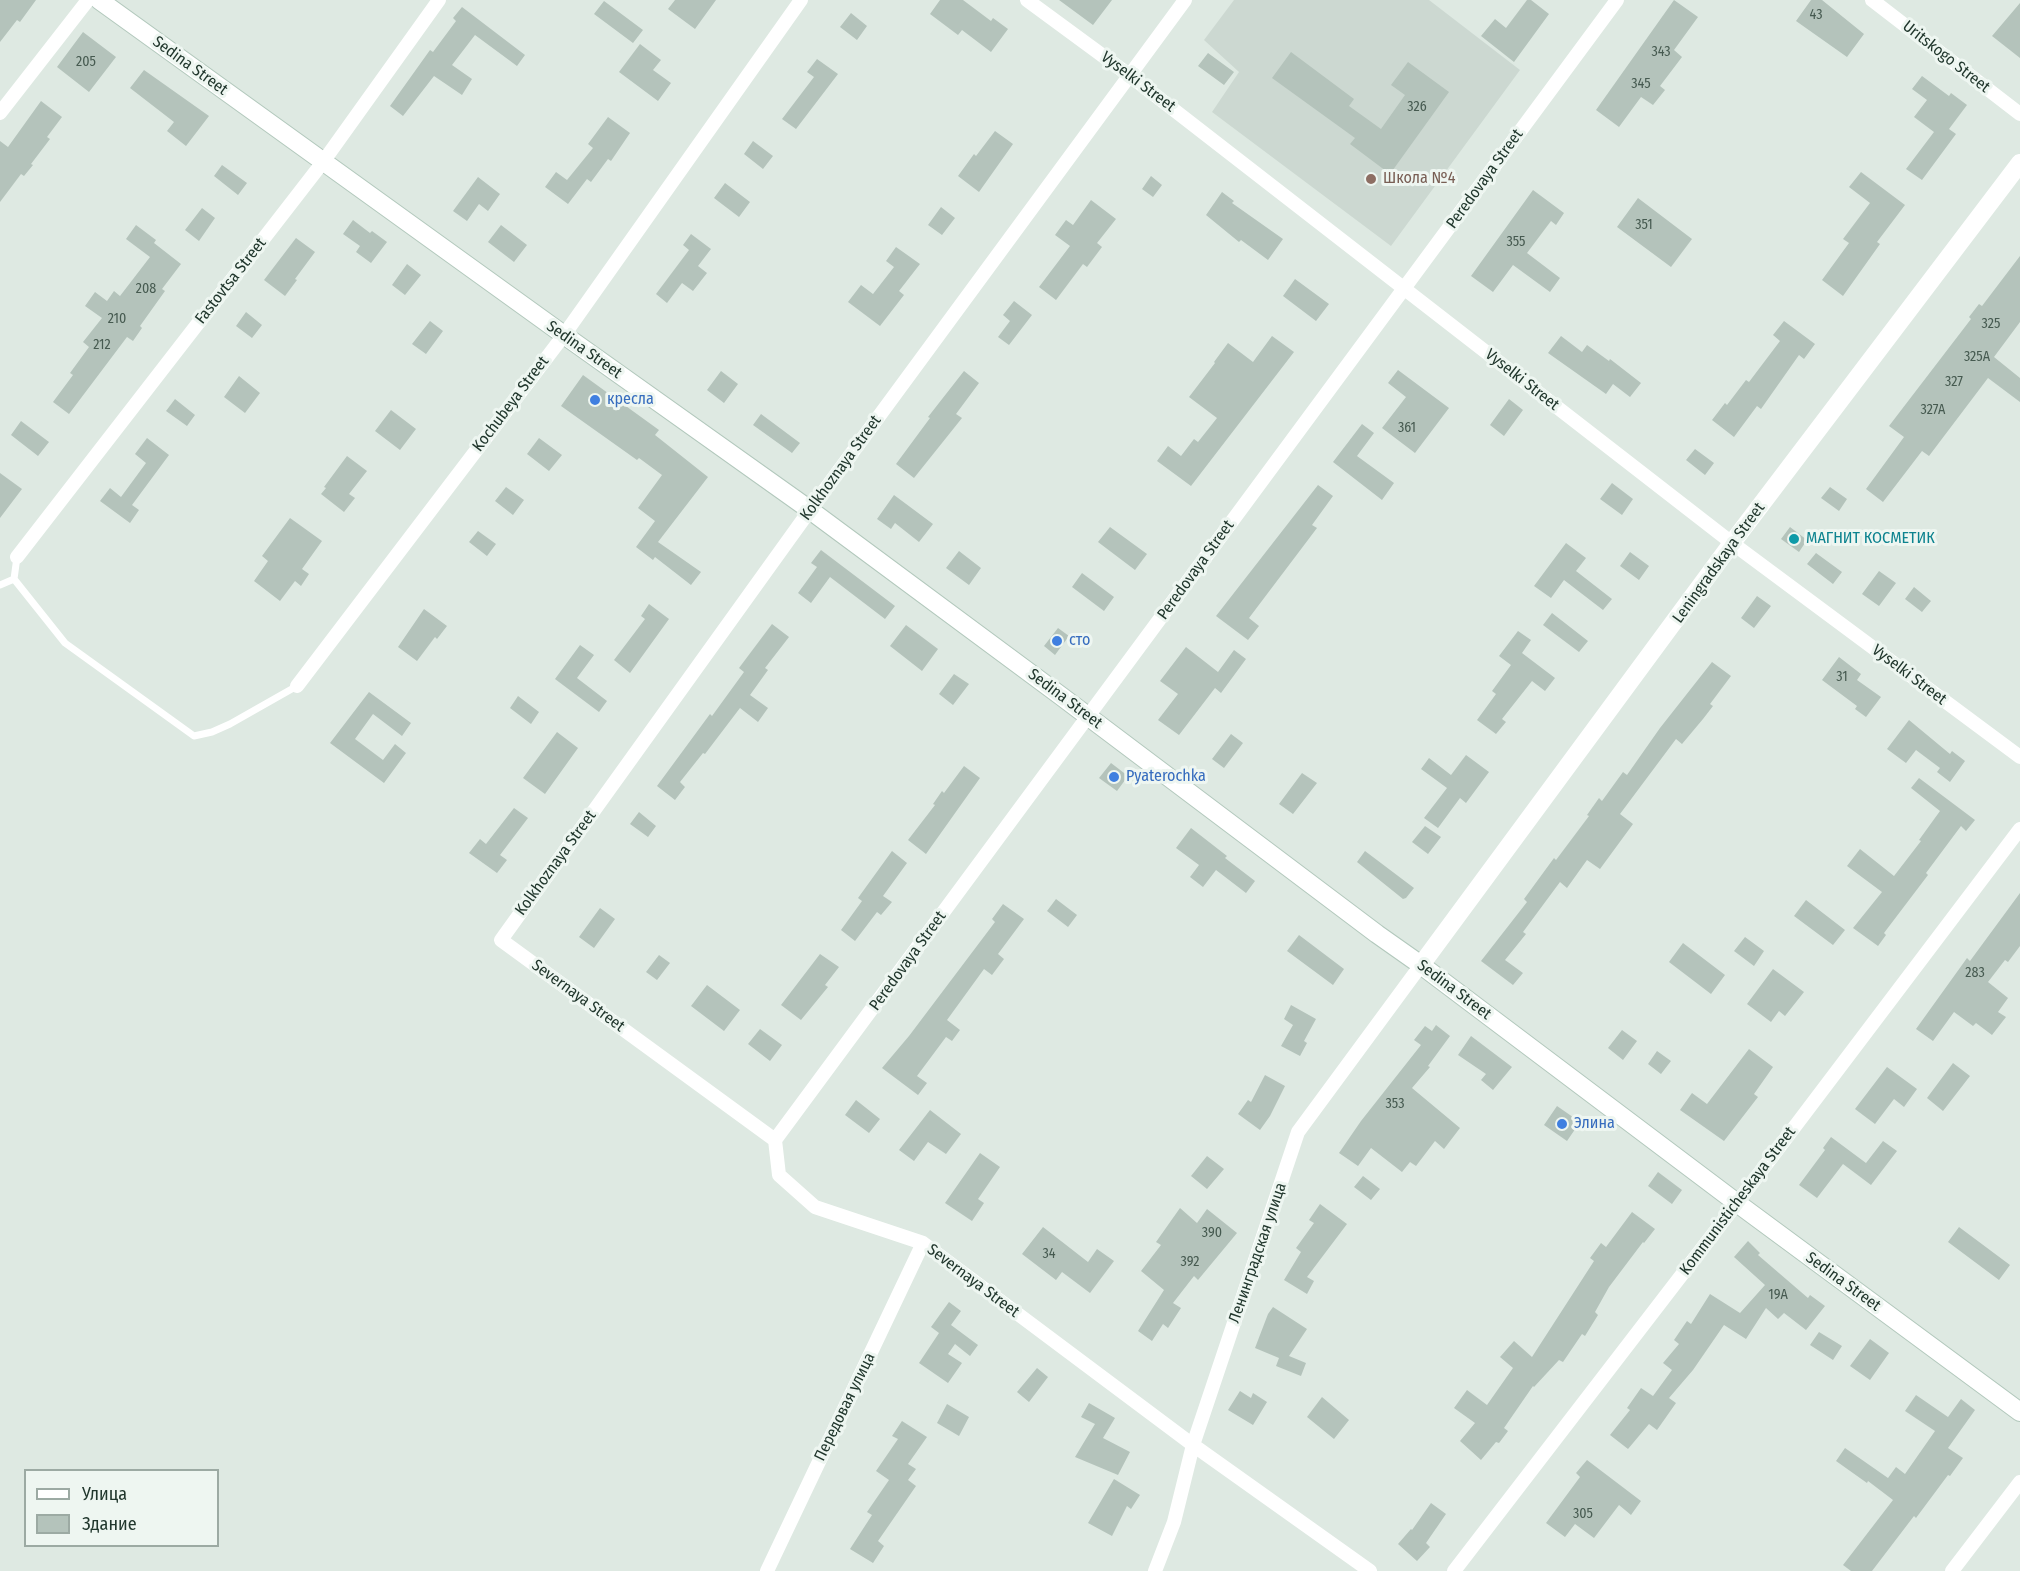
<!DOCTYPE html>
<meta charset="utf-8">
<style>
body{margin:0}
#map{position:relative;width:2020px;height:1571px;overflow:hidden;background:#dee9e2;font-family:"Fira Sans Condensed",sans-serif}
canvas{display:block}
.legend{position:absolute;left:24px;top:1469px;width:195px;height:78px;box-sizing:border-box;background:#eef6f1;border:2px solid #9caaa3;margin:0;padding:8px 10px;list-style:none;font-size:18px;color:#21372d}
.legend li{display:flex;align-items:center;gap:12px;height:30px}
.legend b{width:30px;border:2px solid #9caaa3}
</style>
<div id="map">
<canvas width="2020" height="1571"></canvas>
<ul class="legend">
<li><b style="height:8px;background:#fff"></b>Улица</li>
<li><b style="height:16px;background:#b4c3bb"></b>Здание</li>
</ul>
</div>
<script>
const ctx = document.querySelector('canvas').getContext('2d');
ctx.lineJoin = 'round';
function paint(path, color) {
  ctx.fillStyle = color;
  ctx.fill(path, 'evenodd');
}
function poly(rows) {
  const path = new Path2D();
  for (const r of rows) {
    path.moveTo(r[0], r[1]);
    for (let i = 2; i < r.length; i += 2) path.lineTo(r[i], r[i + 1]);
  }
  return path;
}
function strokePath(path, color, width, dash) {
  ctx.strokeStyle = color;
  ctx.lineWidth = width;
  ctx.lineCap = dash ? 'butt' : 'round';
  ctx.setLineDash(dash || []);
  ctx.stroke(path);
}
function drawText(font, color, halo, rows, align = 'center') {
  ctx.font = font + ' "Fira Sans Condensed",sans-serif';
  ctx.lineWidth = 6;
  ctx.setLineDash([]);
  ctx.textBaseline = 'middle';
  ctx.strokeStyle = halo;
  ctx.fillStyle = color;
  for (const [text, x, y, turn = 0] of rows) {
    ctx.save();
    ctx.translate(x, y);
    ctx.rotate((+turn || 0) * Math.PI / 180);
    ctx.textAlign = isNaN(turn) ? turn : align;
    if (halo) ctx.strokeText(text, 0, 0);
    ctx.fillText(text, 0, 0);
    ctx.restore();
  }
}
paint(poly([
 [1234,0,1429,0,1520,70,1391,246,1212,112,1239,72,1204,40]
]), '#ccd8d1');
paint(poly([
 [0,0,36,0,20,22,17,20,0,42],
 [675,0,716,0,695,29,668,9],
 [940,0,963,0,991,21,993,18,1008,29,991,52,962,30,958,35,930,14],
 [1059,0,1112,0,1093,25],
 [1527,0,1531,0,1549,14,1514,62,1481,36,1495,19,1506,28],
 [1674,0,1698,17,1674,50,1682,57,1660,86,1665,90,1653,105,1641,97,1619,127,1596,110],
 [1811,0,1822,0,1864,34,1847,57,1796,21],
 [604,1,643,30,633,43,594,14],
 [2020,3,2020,58,1992,36],
 [462,7,525,55,517,66,475,35,452,65,472,79,462,95,434,76,403,116,390,106,430,50,433,52,456,21,453,18],
 [851,13,867,26,857,40,840,27],
 [83,32,116,57,89,92,57,67],
 [640,44,661,60,653,70,671,83,658,101,619,72],
 [1291,52,1354,99,1349,106,1381,129,1405,95,1391,85,1408,62,1449,92,1390,174,1350,144,1355,138,1272,78],
 [1208,53,1234,72,1224,85,1198,66],
 [817,59,838,74,796,129,782,119,814,77,807,72],
 [144,70,209,116,186,146,167,131,174,122,130,88],
 [1922,76,1949,96,1951,93,1967,105,1949,129,1956,134,1922,180,1906,169,1934,132,1914,117,1927,100,1912,89],
 [41,101,62,117,47,137,50,139,31,164,33,165,24,176,21,174,0,202,0,141,8,147],
 [608,117,630,133,611,161,608,159,591,182,587,179,568,204,545,187,556,172,567,180,593,148,588,144],
 [995,131,1013,144,979,192,958,176,974,154,976,156],
 [753,141,773,156,763,169,744,154],
 [222,165,247,183,238,195,214,176],
 [1861,172,1905,205,1877,242,1880,244,1843,296,1822,280,1849,243,1843,239,1870,203,1849,187],
 [1151,176,1162,185,1153,197,1142,189],
 [478,177,500,194,488,211,479,204,467,221,453,211],
 [725,183,750,202,739,217,714,198],
 [1533,190,1564,213,1556,225,1551,221,1527,253,1560,278,1550,292,1513,265,1493,292,1471,276],
 [1222,192,1234,201,1232,203,1283,239,1268,260,1241,240,1239,242,1206,215],
 [1638,198,1692,239,1671,267,1617,227],
 [1091,200,1116,219,1097,243,1102,247,1087,267,1083,264,1056,300,1039,287,1070,246,1055,235,1066,220,1073,225],
 [941,207,955,218,942,235,928,225],
 [202,208,215,218,199,241,185,230],
 [353,220,370,233,372,231,387,242,371,263,356,252,360,246,343,234],
 [136,225,156,240,154,243,181,264,162,289,165,291,140,326,142,328,133,341,127,337,69,414,53,402,73,375,70,373,89,347,83,342,102,318,85,306,95,292,107,301,114,291,120,296,150,257,126,239],
 [501,225,527,245,514,262,488,242],
 [691,234,711,249,698,266,707,273,693,291,682,283,667,303,656,294,689,250,683,245],
 [296,238,315,252,295,279,297,280,285,296,264,280],
 [896,247,920,264,899,291,904,295,880,326,848,302,861,285,873,294,894,267,886,261],
 [2020,256,2020,322,1994,357,2020,378,2020,402,1988,378,1929,456,1922,451,1883,502,1866,489,1904,437,1889,426,1971,319,1969,317,1979,304,1982,306],
 [407,264,421,275,405,295,392,285],
 [1295,279,1329,304,1316,321,1283,296],
 [1014,301,1032,315,1009,345,998,337,1010,321,1003,315],
 [246,312,262,325,252,338,236,326],
 [430,321,443,331,426,354,412,344],
 [1784,321,1815,344,1804,359,1799,355,1761,409,1757,406,1734,437,1712,420,1725,403,1727,405,1746,380,1749,382,1780,341,1773,335],
 [1272,336,1294,352,1191,486,1157,461,1168,446,1181,456,1194,439,1198,442,1217,418,1189,397,1215,363,1214,362,1228,343,1253,362],
 [1561,336,1582,352,1587,345,1609,361,1610,359,1641,383,1630,397,1613,384,1606,394,1548,353],
 [1398,370,1449,408,1415,453,1382,428,1406,397,1388,383],
 [721,371,738,384,724,403,707,390],
 [964,371,979,383,956,414,962,418,914,478,896,464,930,418,928,417],
 [583,375,659,430,655,435,708,477,658,542,701,572,691,585,655,557,653,560,636,547,655,521,638,508,662,475,639,458,637,460,561,406],
 [239,376,260,393,245,413,224,397],
 [175,399,195,415,187,426,166,411],
 [1509,399,1523,410,1504,436,1490,425],
 [391,410,416,429,400,450,375,431],
 [761,414,800,443,792,453,753,425],
 [21,421,49,442,38,456,11,435],
 [1362,424,1374,433,1357,456,1394,483,1382,500,1333,462],
 [147,438,169,455,132,505,139,510,130,523,100,501,110,488,121,497,146,463,135,454],
 [539,438,562,455,549,471,527,454],
 [1695,449,1714,463,1705,475,1686,460],
 [347,456,367,471,349,494,355,498,344,512,321,494,326,488,324,487],
 [0,473,22,489,0,518],
 [1612,483,1633,499,1622,515,1600,499],
 [1318,485,1333,496,1312,525,1317,528,1249,618,1259,626,1248,640,1216,616],
 [506,487,524,500,513,515,495,501],
 [1830,487,1847,499,1839,511,1821,498],
 [894,495,933,524,919,542,895,523,891,529,877,519],
 [290,518,322,541,302,569,309,574,301,586,295,581,280,601,254,581,268,561,262,556],
 [1110,527,1147,554,1135,570,1098,542],
 [1790,527,1807,540,1799,552,1781,539],
 [478,531,496,544,487,556,469,542],
 [1566,543,1586,558,1576,571,1612,599,1603,610,1564,580,1551,598,1534,586],
 [821,550,895,606,885,619,830,577,811,603,798,593,817,567,811,563],
 [959,551,981,568,969,585,946,568],
 [1630,552,1649,566,1639,580,1620,566],
 [1816,553,1842,572,1833,584,1807,564],
 [1879,571,1896,583,1879,606,1862,594],
 [1082,573,1114,597,1104,611,1072,587],
 [1914,587,1931,601,1922,612,1905,599],
 [1757,596,1771,606,1754,628,1741,618],
 [649,604,669,619,630,673,614,660,645,619,641,616],
 [424,609,447,626,437,639,435,637,417,661,398,647],
 [1552,613,1588,641,1579,652,1543,625],
 [772,624,789,637,765,668,768,670,750,695,768,708,758,722,740,708,705,754,703,753,680,782,685,787,675,800,657,786,710,714,712,716,744,672,739,668],
 [906,625,938,649,922,671,890,646],
 [1058,628,1069,636,1055,655,1044,646],
 [1518,631,1531,640,1522,653,1555,678,1545,691,1532,681,1502,719,1506,722,1496,734,1477,720,1496,694,1492,691,1511,665,1499,656],
 [580,645,594,655,577,678,607,701,599,712,555,679],
 [1186,647,1218,672,1234,650,1246,659,1221,693,1215,688,1179,735,1158,720,1178,694,1160,681],
 [1839,657,1861,674,1857,680,1881,697,1866,717,1855,709,1857,706,1822,680],
 [1712,662,1731,676,1710,704,1713,706,1703,719,1682,744,1676,739,1620,814,1633,824,1600,869,1587,860,1567,888,1560,882,1523,932,1526,934,1505,960,1523,973,1513,985,1481,961,1527,902,1524,899,1554,858,1556,860,1589,816,1587,815,1599,798,1602,801,1623,772,1627,775,1660,728],
 [954,674,969,684,953,705,939,694],
 [369,692,411,723,402,736,373,714,355,739,383,760,395,744,406,753,384,783,330,743],
 [518,696,539,712,531,724,510,708],
 [1909,720,1950,754,1952,751,1965,761,1950,782,1937,772,1940,768,1916,750,1906,763,1887,749],
 [557,732,578,748,545,794,523,778],
 [1231,734,1243,743,1224,768,1212,759],
 [1466,755,1489,772,1466,803,1460,798,1438,828,1424,818,1447,788,1421,769,1429,758,1451,775],
 [1111,763,1128,776,1117,791,1099,778],
 [964,766,980,778,926,854,908,840,935,805,933,804,942,791,944,793],
 [1302,773,1317,783,1293,814,1279,804],
 [1919,778,1975,820,1966,831,1961,826,1926,873,1928,875,1884,933,1886,935,1878,946,1853,928,1882,892,1847,866,1860,849,1894,876,1921,841,1919,840,1940,811,1911,788],
 [514,808,528,818,500,855,507,860,497,873,469,853,480,839,486,844],
 [639,812,656,826,648,837,630,824],
 [1425,826,1441,837,1428,854,1412,842],
 [1191,828,1227,856,1225,858,1255,881,1246,893,1216,870,1203,887,1190,877,1199,865,1176,848],
 [892,851,907,863,883,896,892,902,881,915,877,912,855,941,841,930,862,901,858,898],
 [1365,851,1414,888,1406,898,1403,899,1357,862],
 [2020,893,2020,946,2008,962,2005,960,1988,982,2008,998,1998,1012,2006,1017,1992,1035,1976,1023,1973,1026,1954,1012,1933,1041,1916,1029,1967,958,1970,961],
 [1056,899,1077,915,1068,927,1047,911],
 [1806,900,1845,930,1833,945,1794,916],
 [1003,904,1024,919,998,954,1004,959,992,975,984,969,947,1020,960,1030,952,1041,946,1037,917,1076,927,1083,918,1095,882,1068,909,1036,995,922,992,919],
 [600,908,615,919,594,948,579,937],
 [1299,935,1344,969,1333,985,1287,951],
 [1745,937,1764,951,1754,966,1734,951],
 [1683,943,1725,975,1711,994,1669,962],
 [820,954,839,967,825,985,828,987,801,1020,781,1005],
 [659,955,670,963,657,980,646,972],
 [1773,969,1804,992,1785,1016,1779,1011,1771,1022,1747,1004],
 [707,985,740,1010,724,1031,691,1006],
 [1291,1005,1316,1019,1304,1041,1307,1043,1300,1056,1281,1046,1293,1025,1284,1019],
 [1436,1025,1450,1036,1428,1066,1430,1067,1412,1088,1460,1128,1444,1149,1435,1141,1416,1166,1410,1162,1402,1172,1371,1148,1358,1166,1339,1153,1361,1121,1421,1045,1414,1040,1425,1026,1432,1031],
 [760,1029,782,1045,770,1061,748,1044],
 [1622,1030,1637,1041,1623,1060,1608,1048],
 [1471,1036,1512,1067,1493,1090,1481,1080,1486,1074,1458,1055],
 [1749,1049,1773,1067,1754,1094,1758,1097,1724,1141,1680,1110,1692,1093,1707,1104],
 [1657,1051,1671,1061,1661,1074,1648,1064],
 [1953,1063,1970,1076,1943,1111,1927,1098],
 [1887,1067,1917,1089,1904,1107,1894,1099,1875,1124,1855,1109],
 [1265,1075,1285,1086,1270,1116,1260,1130,1238,1114,1248,1100,1251,1102],
 [856,1100,880,1119,869,1133,845,1115],
 [1557,1106,1580,1122,1567,1141,1544,1125],
 [930,1110,961,1134,946,1154,928,1142,914,1161,899,1150],
 [1831,1137,1866,1163,1883,1141,1897,1151,1871,1185,1843,1164,1817,1198,1799,1185,1825,1150,1823,1148],
 [980,1153,1000,1167,978,1199,984,1203,972,1221,945,1203],
 [1207,1156,1224,1169,1207,1189,1191,1176],
 [1658,1172,1682,1190,1672,1204,1648,1186],
 [1363,1176,1380,1189,1371,1200,1354,1187],
 [1320,1204,1347,1224,1307,1277,1314,1281,1307,1294,1284,1280,1301,1252,1296,1248,1314,1223,1309,1220],
 [1180,1208,1197,1223,1207,1209,1237,1233,1198,1280,1194,1276,1173,1303,1181,1308,1168,1328,1163,1324,1152,1341,1138,1331,1164,1290,1141,1271,1161,1245,1156,1242],
 [1632,1212,1655,1229,1644,1243,1643,1242,1609,1287,1595,1312,1598,1315,1585,1336,1582,1334,1563,1362,1559,1360,1534,1387,1533,1386,1504,1428,1508,1431,1499,1443,1496,1442,1481,1460,1460,1441,1475,1423,1454,1408,1467,1390,1487,1405,1513,1368,1500,1357,1514,1341,1532,1357,1594,1261,1590,1258,1601,1243,1606,1247],
 [1043,1227,1088,1262,1097,1249,1114,1261,1090,1293,1062,1272,1056,1280,1022,1254],
 [1959,1227,2010,1265,1999,1280,1948,1242],
 [1748,1241,1760,1253,1758,1255,1808,1298,1810,1295,1825,1306,1806,1330,1784,1313,1778,1319,1766,1308,1746,1339,1724,1325,1693,1370,1669,1398,1676,1403,1657,1430,1649,1424,1628,1449,1610,1435,1630,1410,1627,1408,1641,1388,1653,1396,1672,1370,1663,1363,1679,1344,1674,1340,1687,1321,1691,1324,1710,1294,1740,1313,1765,1285,1734,1257],
 [949,1302,961,1311,951,1325,978,1345,970,1356,955,1344,948,1354,962,1363,948,1383,919,1363,939,1333,931,1327],
 [1273,1307,1307,1329,1289,1356,1306,1363,1301,1376,1276,1366,1279,1358,1255,1348,1268,1314],
 [1819,1332,1842,1346,1833,1360,1810,1345],
 [1870,1339,1889,1353,1870,1380,1850,1366],
 [1037,1368,1048,1377,1029,1402,1017,1392],
 [1240,1391,1251,1398,1253,1393,1267,1402,1253,1425,1228,1410],
 [1916,1395,1948,1417,1961,1399,1975,1410,1948,1448,1963,1458,1950,1476,1948,1475,1916,1518,1914,1516,1872,1571,1851,1571,1843,1565,1893,1500,1868,1481,1867,1483,1836,1461,1845,1448,1888,1478,1896,1467,1905,1474,1935,1431,1905,1411],
 [1322,1397,1349,1420,1334,1439,1307,1417],
 [1089,1403,1115,1418,1103,1438,1130,1452,1118,1475,1075,1457,1095,1424,1081,1417],
 [947,1404,969,1417,959,1436,937,1423],
 [902,1421,927,1437,908,1464,916,1469,908,1480,916,1486,878,1541,884,1546,873,1563,850,1549,872,1515,867,1512,889,1480,876,1471,898,1439,892,1436],
 [1587,1460,1641,1501,1631,1515,1619,1505,1594,1538,1575,1524,1565,1537,1546,1523,1580,1477,1576,1473],
 [1114,1479,1140,1495,1131,1509,1127,1506,1112,1536,1088,1523],
 [1431,1503,1446,1514,1426,1543,1430,1547,1417,1561,1398,1544,1411,1529,1412,1530]
]), '#b4c3bb');
const secondary = poly([
 [99,0,564,335,810,510,1061,696,1377,934,1421,965,1737,1203,2020,1412]
]);
strokePath(secondary, '#b2c8bc', 20);
strokePath(poly([
 [17,557,14,579,65,643,194,736,212,732,230,724,297,686],
 [0,585,14,579]
]), '#fff', 7);
strokePath(poly([
 [1027,0,1129,75,1732,543,2020,757],
 [1185,0,810,510,501,940,775,1140,779,1175,815,1207,923,1243,1193,1445,1370,1571],
 [1872,0,2020,114],
 [0,113,88,0],
 [17,557,323,162,439,0],
 [297,686,564,335,801,0],
 [775,1140,1617,0],
 [767,1571,923,1243],
 [1155,1571,1174,1522,1193,1445,1298,1132,1421,965],
 [1454,1571,1737,1203,2020,829],
 [1952,1571,2020,1482]
]), '#fff', 14);
strokePath(poly([
 [1421,965,1732,543,2020,163]
]), '#fff', 18);
strokePath(secondary, '#fff', 18);
for (const [x, y, r, color] of [
 [1371,179,6,"#8d6e63"],
 [595,400,6,"#3f7fe0"],
 [1794,539,6,"#0f9aa8"],
 [1057,641,6,"#3f7fe0"],
 [1114,777,6,"#3f7fe0"],
 [1562,1124,6,"#3f7fe0"]
]) {
  const dot = new Path2D();
  dot.arc(x, y, r, 0, 2 * Math.PI);
  ctx.fillStyle = color;
  ctx.fill(dot);
  strokePath(dot, '#eef6f1', 2);
}
drawText('14px', '#465a50', null, [
 ["43",1816,15],
 ["343",1661,52],
 ["205",86,62],
 ["345",1641,84],
 ["326",1417,107],
 ["351",1644,225],
 ["355",1516,242],
 ["208",146,289],
 ["210",117,319],
 ["325",1991,324],
 ["212",102,345],
 ["325А",1977,357],
 ["327",1954,382],
 ["327А",1933,410],
 ["361",1407,428],
 ["31",1842,677],
 ["283",1975,973],
 ["353",1395,1104],
 ["390",1212,1233],
 ["34",1049,1254],
 ["392",1190,1262],
 ["19А",1778,1295],
 ["305",1583,1514]
]);
drawText('16px', '#21372d', '#eef6f1', [
 ["Uritskogo Street",1946,57,38],
 ["Sedina Street",190,66,36],
 ["Vyselki Street",1138,82,37],
 ["Peredovaya Street",1485,179,-54],
 ["Fastovtsa Street",231,281,-52],
 ["Sedina Street",584,350,35],
 ["Vyselki Street",1522,380,38],
 ["Kochubeya Street",511,404,-53],
 ["Kolkhoznaya Street",841,468,-54],
 ["Leningradskaya Street",1719,563,-54],
 ["Peredovaya Street",1196,570,-54],
 ["Vyselki Street",1909,675,37],
 ["Sedina Street",1065,699,37],
 ["Kolkhoznaya Street",556,863,-54],
 ["Peredovaya Street",908,961,-54],
 ["Sedina Street",1454,990,37],
 ["Severnaya Street",578,996,36],
 ["Kommunisticheskaya Street",1738,1201,-53],
 ["Ленинградская улица",1258,1253,-71],
 ["Severnaya Street",973,1281,37],
 ["Sedina Street",1843,1282,36],
 ["Передовая улица",845,1407,-64]
]);
drawText('16px', '#785e54', '#eef6f1', [
 ["Школа №4",1383,179]
], 'left');
drawText('16px', '#366cbe', '#eef6f1', [
 ["кресла",607,400],
 ["сто",1069,641],
 ["Pyaterochka",1126,777],
 ["Элина",1574,1124]
], 'left');
drawText('16px', '#0d838f', '#eef6f1', [
 ["МАГНИТ КОСМЕТИК",1806,539]
], 'left');
</script>
